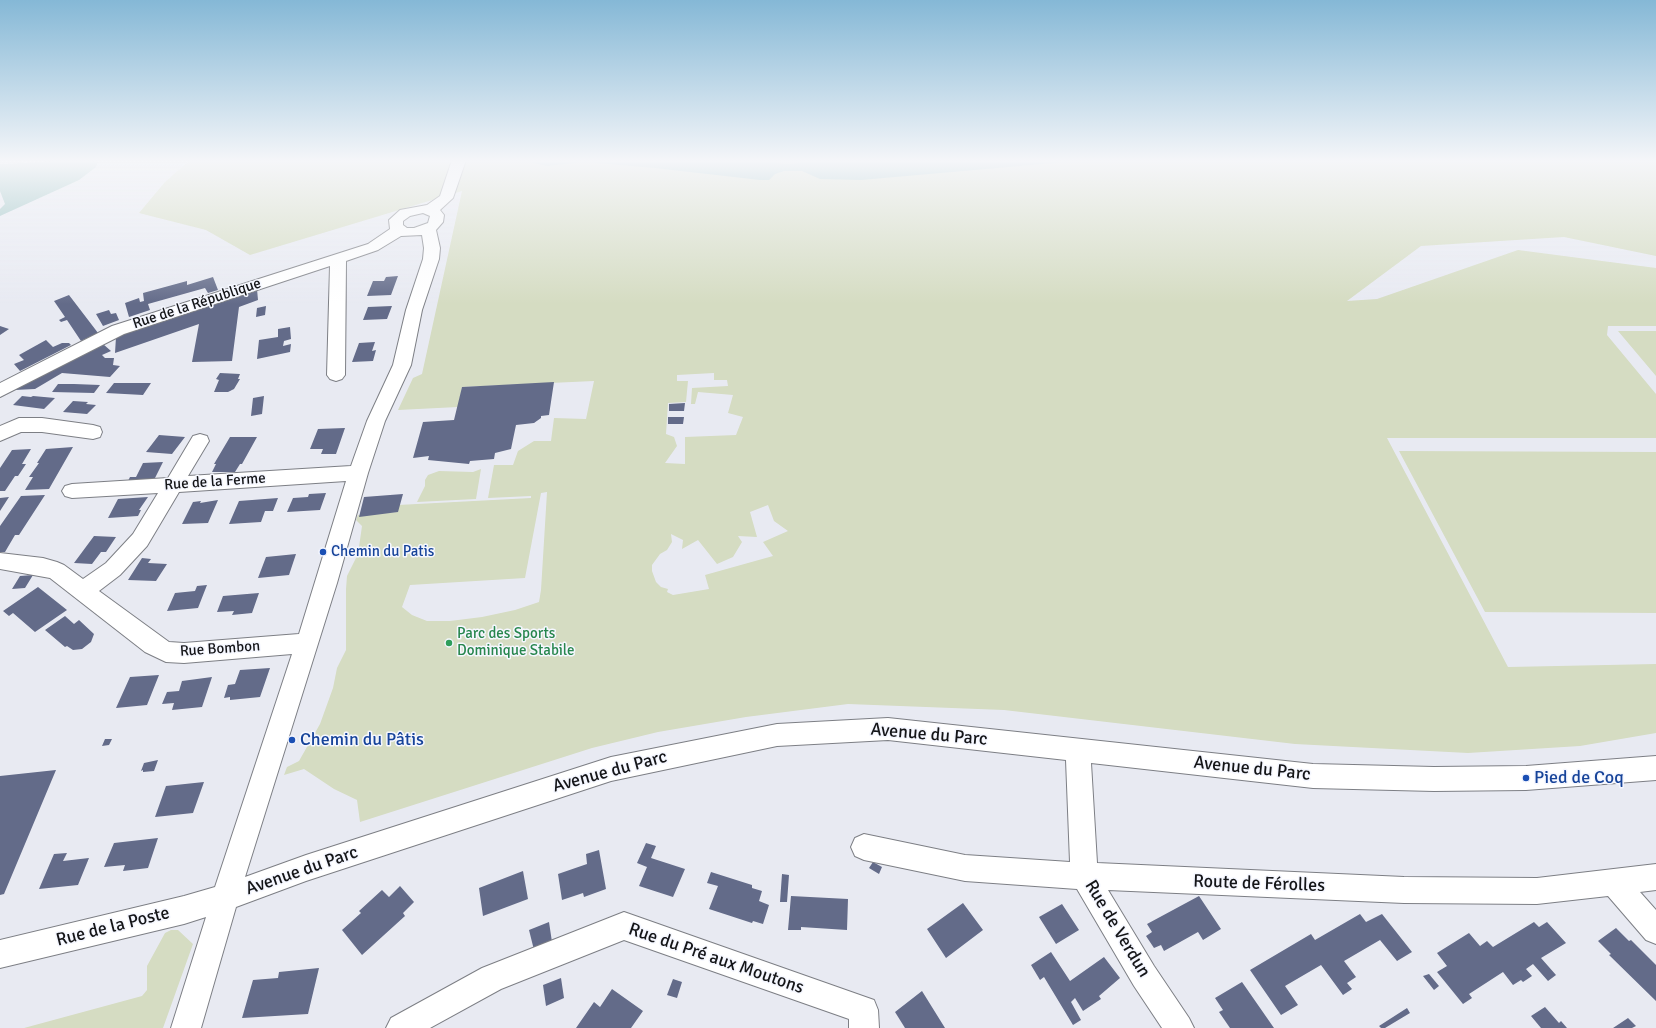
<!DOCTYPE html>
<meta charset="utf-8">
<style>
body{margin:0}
canvas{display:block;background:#e8eaf2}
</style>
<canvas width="1656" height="1028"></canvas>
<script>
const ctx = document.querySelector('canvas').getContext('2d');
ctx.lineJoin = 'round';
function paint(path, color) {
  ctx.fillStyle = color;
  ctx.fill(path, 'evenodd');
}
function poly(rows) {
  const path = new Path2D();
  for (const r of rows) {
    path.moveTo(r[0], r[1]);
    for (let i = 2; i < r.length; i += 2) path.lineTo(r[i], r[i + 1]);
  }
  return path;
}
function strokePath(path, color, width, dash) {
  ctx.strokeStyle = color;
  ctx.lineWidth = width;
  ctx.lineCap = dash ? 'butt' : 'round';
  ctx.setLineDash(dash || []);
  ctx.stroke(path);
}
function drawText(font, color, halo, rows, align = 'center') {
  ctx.font = font + ' Signika,sans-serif';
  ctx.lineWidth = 3;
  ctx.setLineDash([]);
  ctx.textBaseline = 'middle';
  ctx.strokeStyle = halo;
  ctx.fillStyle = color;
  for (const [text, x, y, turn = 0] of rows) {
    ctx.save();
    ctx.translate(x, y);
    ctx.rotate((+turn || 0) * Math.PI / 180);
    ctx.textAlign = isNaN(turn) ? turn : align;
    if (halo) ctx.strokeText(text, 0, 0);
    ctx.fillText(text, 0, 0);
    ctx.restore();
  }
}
paint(poly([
 [190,160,1656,160,1656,256,1564,237,1421,246,1347,301,1377,299,1518,250,1656,268,1656,326,1608,326,1607,335,1656,394,1656,438,1387,438,1508,667,1656,664,1656,733,1580,746,1468,753,1295,744,1004,710,848,704,746,717,658,732,592,748,360,822,357,800,334,789,304,769,284,775,287,767,299,761,320,724,333,688,337,668,346,650,346,589,347,576,358,554,362,526,356,520,358,515,397,512,398,505,531,498,531,496,488,498,494,465,513,465,518,451,534,441,551,441,554,418,586,419,594,381,462,387,458,407,398,410,413,378,422,374,462,191,250,255,206,230,139,213,165,182],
 [714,373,714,380,727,380,728,386,692,388,691,404,695,404,698,392,733,395,728,413,743,417,736,435,685,437,685,464,665,463,677,446,674,437,666,434,668,403,686,402,688,381,677,381,677,375],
 [547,492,541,590,539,602,515,610,482,617,450,621,427,621,412,615,402,607,410,585,525,578,541,493],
 [768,505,774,521,788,531,763,542,773,556,705,575,709,589,673,595,667,592,668,589,661,587,656,582,652,571,652,565,660,554,667,550,672,542,671,534,683,540,682,549,698,540,717,564,733,557,742,542,738,536,757,537,750,512],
 [1618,331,1656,331,1656,376],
 [1399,451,1656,452,1656,613,1485,612],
 [481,469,476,499,417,502,425,486,425,480,428,475,439,471,473,472],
 [171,930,178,930,193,944,163,1028,24,1028,142,996,147,990,147,966,165,933]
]), '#d5dcc2');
paint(poly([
 [78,160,98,162,96,167,79,180,0,216,0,209,5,204,0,191,0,164],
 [520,160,772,160,778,163,787,164,799,163,802,160,1088,160,861,180,820,179,802,171,784,171,775,174,769,180,760,180,655,168,584,162,547,166]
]), '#90bdbc');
paint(poly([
 [398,276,391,295,367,296,373,281,384,281,386,277],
 [213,277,218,290,208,293,205,288,148,304,150,310,129,317,125,303,139,298,140,302,144,301,143,293,187,281,187,285],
 [257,289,258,300,239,307,232,361,192,362,199,324,115,353,116,337,125,333],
 [69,295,95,329,98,333,81,341,67,320,61,322,59,320,65,317,54,301],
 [266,306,265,315,256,317,257,308],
 [392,306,387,319,363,320,368,307],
 [109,310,111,314,116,313,119,320,103,326,96,314],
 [0,326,9,329,0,335],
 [290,327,291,339,284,341,283,346,291,344,290,352,257,359,259,340,278,337,278,329],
 [46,340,53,347,62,343,69,343,71,345,20,371,14,364,24,360,19,355],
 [375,342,372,351,376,350,373,361,352,362,359,343],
 [103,344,111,351,102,355,105,358,114,358,113,365,120,366,110,377,62,373,35,389,14,390],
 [220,373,240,374,238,379,240,379,234,389,228,392,214,392,219,380,216,379],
 [554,382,549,415,541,416,541,418,534,423,516,425,511,449,495,453,494,459,470,461,469,464,428,460,429,456,413,458,423,422,454,420,462,387],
 [114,383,151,383,143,395,106,393],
 [58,384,74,384,100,385,94,393,52,392],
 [22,396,31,397,33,396,55,398,44,409,13,405],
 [264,396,262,414,251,416,253,398],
 [73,401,88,402,86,404,96,405,87,414,63,412],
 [685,403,684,411,669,411,669,404],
 [668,417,684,417,683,424,668,424],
 [345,428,336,454,321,454,323,449,310,449,318,429],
 [159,435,185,437,172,454,146,452],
 [230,437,257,437,242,464,240,464,235,472,212,472,216,464,214,464],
 [73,447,49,489,25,490,33,477,29,477,39,463,37,463,46,449],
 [31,449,22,464,26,464,18,476,15,476,5,491,0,491,0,468,12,450],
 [163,462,153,482,127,483,130,477,136,477,143,463],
 [326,493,320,510,287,512,293,498,308,497,309,494],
 [403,494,398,512,359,517,364,497],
 [45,495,19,535,15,535,5,552,0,552,0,526,21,496],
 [9,497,0,511,0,498],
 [148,497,139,510,141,510,138,516,108,518,118,499],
 [278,498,273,511,265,511,261,522,229,524,239,501],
 [218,500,208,523,182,524,193,502,201,501,200,503],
 [94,536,116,537,106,552,101,552,92,564,74,563],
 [296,554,289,575,258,578,266,557],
 [142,558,151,559,148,563,167,564,156,581,128,580],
 [33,575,25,588,12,589,20,576],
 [207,585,198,608,167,611,175,593,195,591,197,586],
 [38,587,67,610,35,632,13,613,9,616,3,611],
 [259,593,252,613,232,615,234,611,217,612,223,596],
 [65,616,74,624,79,620,94,634,91,642,82,649,73,650,67,646,65,647,45,630],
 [270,668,260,697,230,700,230,697,224,698,228,685,235,684,240,670],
 [159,675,147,705,116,708,130,677],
 [212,677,202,707,172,710,174,703,162,704,167,692,179,691,182,681],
 [105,739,112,739,109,745,102,746],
 [158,760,154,771,143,772,143,770,141,771,144,763],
 [56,770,4,894,0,895,0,776],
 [204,782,193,813,155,817,166,786],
 [158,838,148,868,123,871,125,865,104,867,114,843],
 [646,843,656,846,651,858,685,869,673,897,639,886,647,867,637,863],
 [599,850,606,889,584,897,583,893,562,900,558,874,587,864,586,854],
 [67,853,63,861,89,858,78,885,39,889,54,854],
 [873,862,882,867,879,874,869,868],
 [523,871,528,899,483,916,479,888],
 [711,872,752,885,752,888,762,891,759,901,769,905,763,924,753,921,752,923,709,909,718,886,707,883],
 [782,874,789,875,787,902,780,902],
 [400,886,414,902,403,913,405,916,362,955,342,930,361,913,359,911,382,890,389,897],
 [791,896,848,899,847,930,801,927,801,930,788,930],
 [1199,896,1221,929,1203,940,1198,932,1164,951,1161,945,1154,948,1146,936,1152,932,1147,924],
 [963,903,983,930,946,958,927,929],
 [1062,904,1079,930,1056,944,1039,917],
 [1360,914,1366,922,1382,914,1412,952,1397,961,1380,940,1344,961,1356,977,1347,983,1352,989,1343,995,1321,965,1285,986,1298,1005,1281,1015,1250,970,1311,934,1315,940],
 [549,922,552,942,534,950,529,930],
 [1534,922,1539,927,1547,922,1566,943,1541,958,1556,975,1548,981,1533,964,1526,969,1532,976,1523,982,1521,980,1513,985,1503,972,1469,994,1472,998,1463,1004,1437,972,1447,966,1437,953,1469,933,1480,946,1487,941,1493,947],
 [1616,928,1629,941,1631,940,1656,965,1656,1001,1609,955,1611,954,1598,941],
 [1051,952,1070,981,1104,957,1120,978,1099,996,1101,999,1083,1011,1075,998,1071,1002,1081,1020,1073,1025,1044,977,1040,980,1031,965],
 [319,968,308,1014,242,1018,253,980,278,978,279,972],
 [1429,974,1439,986,1434,990,1423,976],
 [561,978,564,998,546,1006,543,985],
 [673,979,682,982,677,998,667,995],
 [1242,982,1274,1028,1230,1028,1219,1012,1223,1010,1215,998],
 [612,989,643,1011,631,1028,576,1028,594,1002,600,1007],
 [922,991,945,1028,905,1028,895,1012],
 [1545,1007,1559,1023,1561,1021,1567,1028,1541,1028,1531,1016],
 [1407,1008,1410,1013,1385,1028,1381,1028,1379,1026],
 [1628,1018,1636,1026,1632,1028,1613,1028]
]), '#636b89');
const minor = poly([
 [452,160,466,160,453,198,440,210,444,215,443,222,436,230,440,248,439,259,422,310,411,365,385,421,368,473,337,583,245,877,306,855,611,757,777,724,888,718,1313,764,1434,767,1526,766,1656,756,1656,780,1526,790,1434,791,1313,788,1091,763,1097,863,1404,877,1537,878,1656,864,1656,890,1640,892,1656,910,1656,944,1646,940,1608,896,1537,904,1404,903,1108,890,1154,966,1189,1018,1194,1028,1162,1028,1134,986,1077,889,965,881,864,860,855,856,851,847,855,838,864,834,965,855,1070,862,1066,760,888,740,777,746,611,781,306,881,236,907,201,1028,171,1028,206,917,184,924,0,968,0,940,184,896,215,887,292,654,184,663,166,662,145,652,50,578,0,569,0,553,43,558,57,562,64,565,83,579,106,563,133,534,158,493,72,498,65,496,62,491,65,486,72,484,168,478,193,436,200,434,207,436,209,441,188,476,351,466,367,421,393,365,406,310,423,259,424,248,422,235,401,236,378,250,346,261,345,375,342,379,336,381,330,379,327,375,330,266,124,334,0,397,0,383,112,326,368,244,390,229,389,220,400,210,427,205,440,196,452,160],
 [423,213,430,216,428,223,414,228,407,228,403,225,403,221,410,216,423,213],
 [346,481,299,634,184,643,169,642,99,591,120,575,147,546,179,492,346,481],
 [19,418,42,418,93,425,100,427,102,432,100,437,93,439,42,432,21,432,0,441,0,426,19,418],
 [624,912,874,1000,878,1010,879,1028,849,1028,849,1019,624,940,501,989,430,1028,386,1028,391,1018,482,968,624,912]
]);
strokePath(minor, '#7d7f85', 2);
paint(minor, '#fff');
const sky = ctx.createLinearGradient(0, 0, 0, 304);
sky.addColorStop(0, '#85b8d6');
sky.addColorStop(0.53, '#f5f6f9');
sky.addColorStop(1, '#f5f6f900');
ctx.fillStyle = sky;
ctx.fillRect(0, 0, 1656, 304);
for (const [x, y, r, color] of [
 [323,552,4,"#1a4fb4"],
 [449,643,4,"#2e9e5b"],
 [292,740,4,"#1a4fb4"],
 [1526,778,4,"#1a4fb4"]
]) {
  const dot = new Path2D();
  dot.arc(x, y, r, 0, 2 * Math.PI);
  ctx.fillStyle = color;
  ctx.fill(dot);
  strokePath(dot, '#f5f7ff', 1.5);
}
drawText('15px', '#141518', '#f5f7ff', [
 ["Rue de la République",197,304,-18],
 ["Rue de la Ferme",215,482,-4],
 ["Rue Bombon",220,649,-4]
]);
drawText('15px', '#164399', '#f5f7ff', [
 ["Chemin du Patis",331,552]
], 'left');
drawText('15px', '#27864d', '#f5f7ff', [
 ["Parc des Sports",457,634],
 ["Dominique Stabile",457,651]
], 'left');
drawText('18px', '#141518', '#f5f7ff', [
 ["Avenue du Parc",929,735,5],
 ["Avenue du Parc",1252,769,6],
 ["Avenue du Parc",610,772,-15],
 ["Avenue du Parc",302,871,-19],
 ["Route de Férolles",1259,884,2],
 ["Rue de la Poste",113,927,-14],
 ["Rue de Verdun",1117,929,59],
 ["Rue du Pré aux Moutons",716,959,19]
]);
drawText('18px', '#164399', '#f5f7ff', [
 ["Chemin du Pâtis",300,740],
 ["Pied de Coq",1534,778]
], 'left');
</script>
